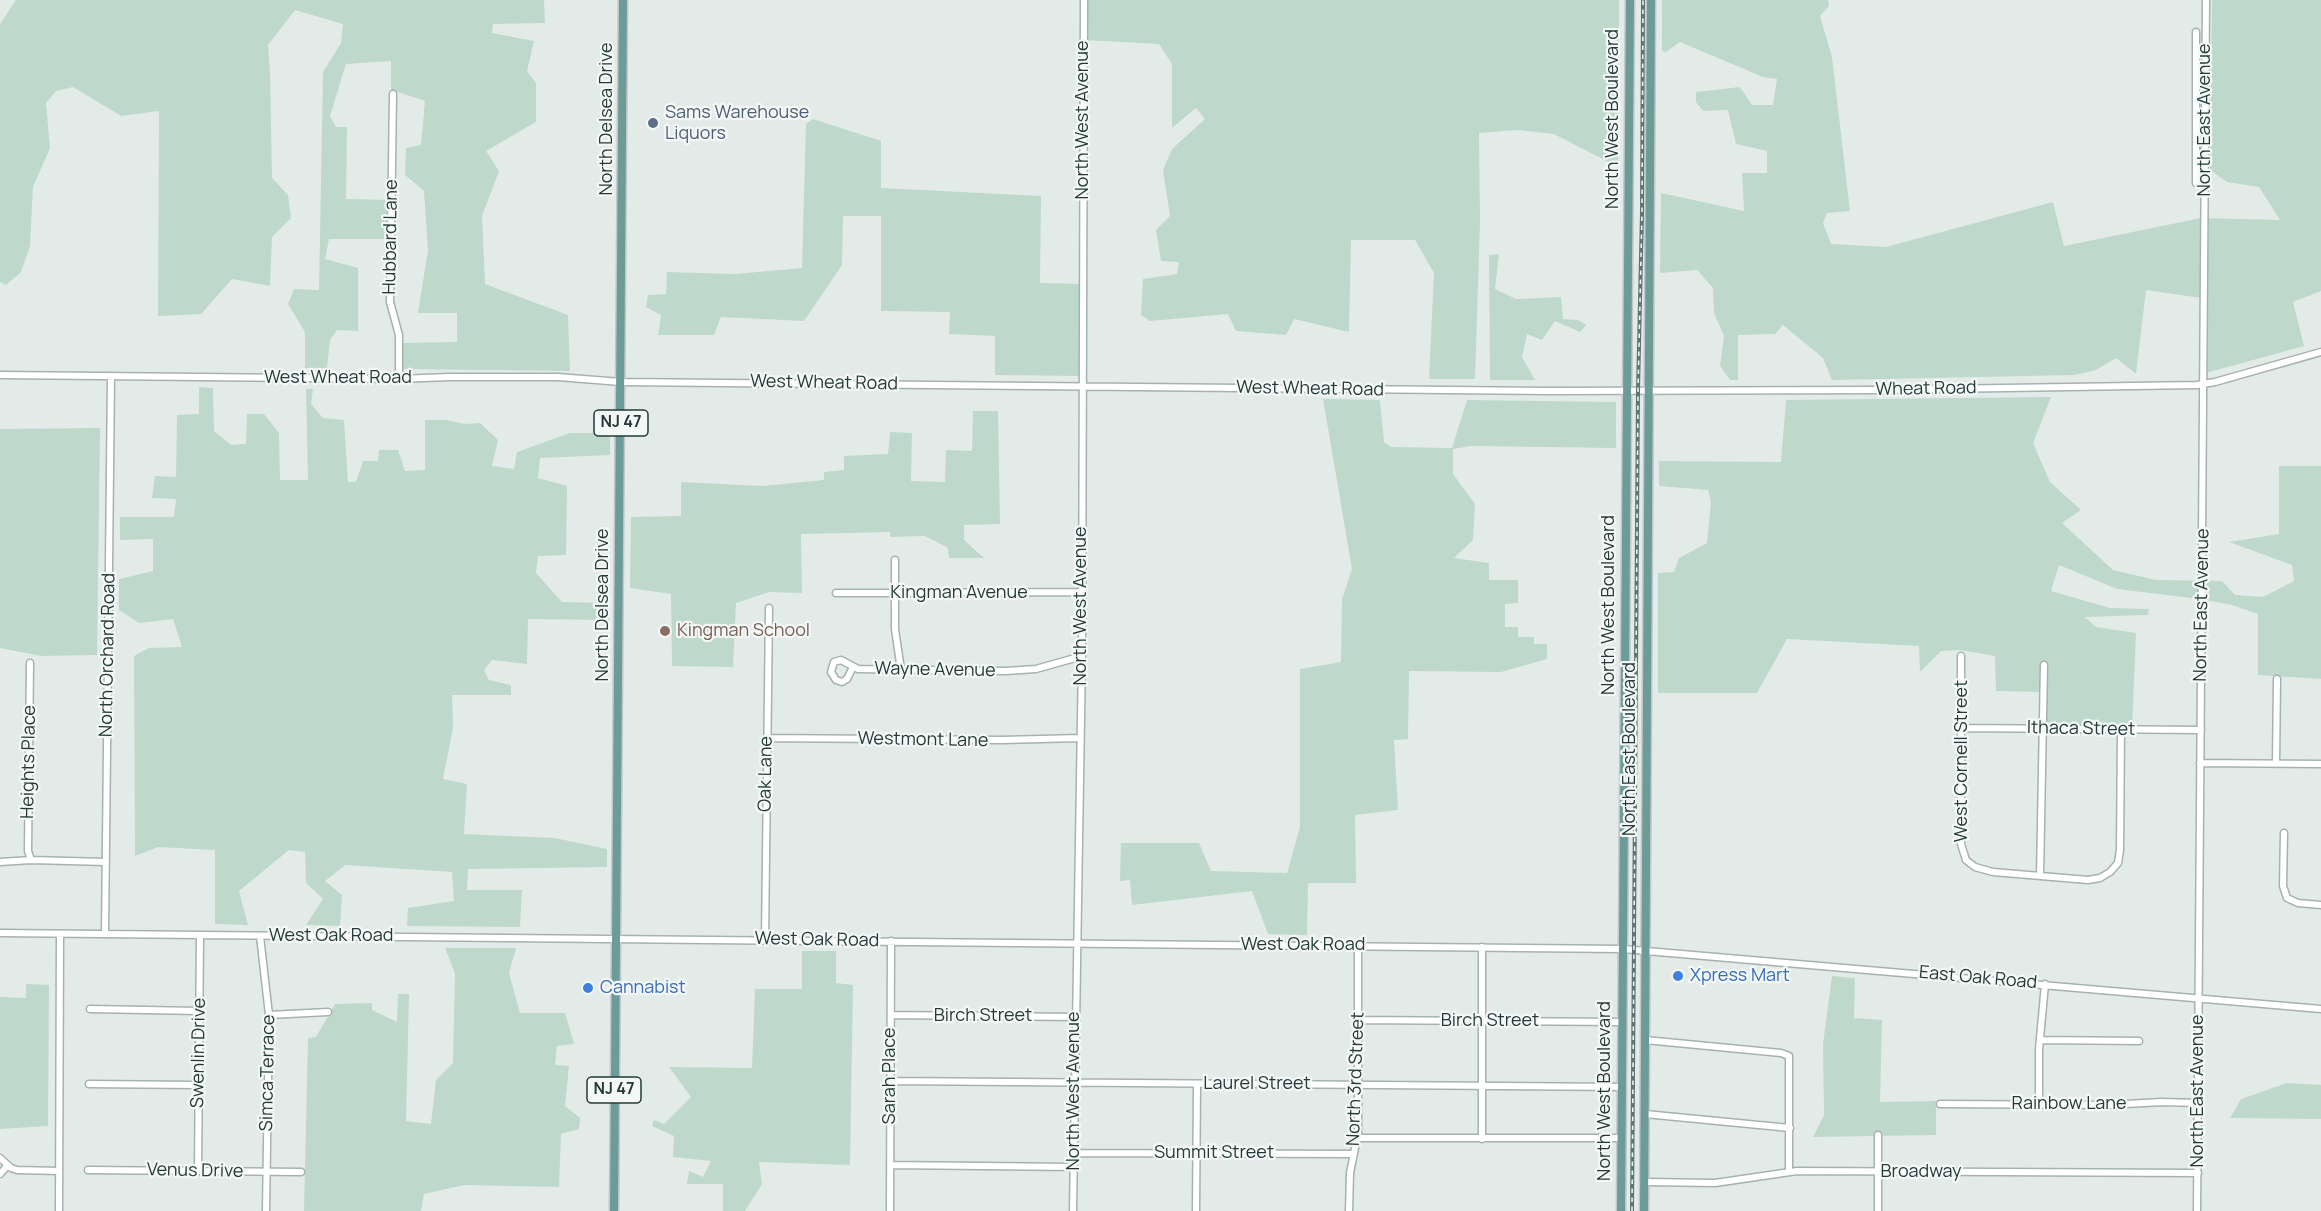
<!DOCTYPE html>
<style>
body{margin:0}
canvas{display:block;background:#e3ebe9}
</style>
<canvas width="2321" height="1211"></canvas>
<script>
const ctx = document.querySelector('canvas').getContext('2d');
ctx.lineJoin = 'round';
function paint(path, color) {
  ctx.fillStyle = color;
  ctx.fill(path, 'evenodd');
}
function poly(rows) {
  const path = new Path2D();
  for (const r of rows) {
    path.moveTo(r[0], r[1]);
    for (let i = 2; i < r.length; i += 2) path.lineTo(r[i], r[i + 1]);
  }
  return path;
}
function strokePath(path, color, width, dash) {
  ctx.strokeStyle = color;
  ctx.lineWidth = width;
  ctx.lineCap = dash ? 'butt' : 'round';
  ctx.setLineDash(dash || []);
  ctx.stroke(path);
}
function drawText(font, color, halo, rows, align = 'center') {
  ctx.font = font + ' Manrope,sans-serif';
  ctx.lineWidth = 4.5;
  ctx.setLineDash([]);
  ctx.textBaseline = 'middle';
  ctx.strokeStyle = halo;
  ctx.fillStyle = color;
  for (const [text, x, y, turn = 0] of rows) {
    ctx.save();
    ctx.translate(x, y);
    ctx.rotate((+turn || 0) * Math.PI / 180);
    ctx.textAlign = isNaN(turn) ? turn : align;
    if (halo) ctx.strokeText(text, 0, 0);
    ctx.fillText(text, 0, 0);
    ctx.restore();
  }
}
paint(poly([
 [16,0,544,0,545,23,493,24,492,33,534,41,527,71,536,83,536,122,486,151,499,171,482,216,485,284,568,315,570,371,401,369,401,343,457,342,457,313,418,313,428,250,424,191,405,175,406,148,421,145,425,101,391,90,391,61,346,64,330,116,336,127,347,127,346,199,391,200,390,239,329,239,325,259,358,268,358,331,337,330,330,340,327,368,305,368,305,332,288,304,294,289,319,290,323,72,341,43,343,24,295,10,268,45,270,72,272,178,288,195,291,218,272,237,270,286,232,279,201,314,158,316,159,111,121,116,73,87,56,91,46,103,50,148,33,187,30,246,21,272,6,285,0,282,0,24],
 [1085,0,1619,0,1618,167,1554,134,1518,130,1479,133,1480,222,1475,379,1429,379,1434,273,1415,240,1351,240,1349,332,1294,319,1286,335,1236,331,1228,314,1150,321,1141,315,1143,279,1177,274,1179,262,1161,261,1156,230,1170,216,1163,170,1172,149,1205,119,1196,108,1172,128,1172,64,1159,44,1084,40],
 [1662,0,1828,0,1829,6,1820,16,1832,57,1850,211,1827,213,1823,223,1831,244,1886,247,2053,202,2064,246,2201,218,2280,220,2259,187,2227,182,2210,170,2212,0,2321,0,2321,291,2293,302,2304,346,2206,373,2208,299,2146,290,2136,374,2116,358,2096,370,2075,375,1832,380,1823,358,1783,325,1775,334,1738,335,1738,380,1730,380,1720,366,1724,336,1714,313,1713,288,1697,270,1660,273,1661,193,1744,211,1742,173,1767,173,1767,151,1736,144,1728,110,1703,111,1696,102,1696,92,1740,87,1752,105,1773,105,1777,79,1763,77,1680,42,1666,52,1662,51],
 [813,119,881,141,881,188,1041,196,1040,283,1083,284,1082,376,995,375,995,336,949,334,950,312,881,311,881,216,843,216,842,265,804,321,721,317,714,335,658,335,661,315,646,307,648,295,666,294,667,272,735,274,802,268,806,124],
 [1499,254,1495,289,1516,299,1561,297,1563,319,1578,320,1586,325,1580,332,1555,321,1542,340,1527,334,1522,357,1535,380,1490,380,1489,255],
 [199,387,213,388,214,431,231,445,246,444,247,414,264,414,279,433,280,480,308,480,306,389,313,389,311,404,323,418,344,420,348,482,356,482,363,461,378,461,379,450,398,450,405,471,425,470,425,420,446,420,465,424,480,423,498,440,492,466,514,469,517,452,570,433,610,433,610,455,540,458,538,478,567,486,566,555,538,556,536,573,562,602,609,603,609,620,528,619,527,664,492,660,484,670,489,680,511,685,511,695,452,695,453,728,443,779,467,784,464,834,555,838,607,849,607,867,468,869,467,890,522,890,520,927,407,926,408,908,454,901,452,872,345,865,325,881,342,895,340,926,306,925,323,899,306,883,305,852,289,850,239,891,248,925,215,924,215,850,158,847,135,856,134,656,149,648,182,647,173,619,139,623,119,610,119,579,153,571,153,539,120,540,120,517,174,517,176,499,152,498,155,476,176,477,177,415,199,414],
 [2051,397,2033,443,2050,482,2081,510,2062,523,2113,570,2156,580,2222,581,2235,595,2263,597,2294,581,2292,565,2229,542,2279,534,2279,466,2321,466,2321,679,2258,675,2258,614,2232,605,2200,599,2117,589,2059,565,2051,591,2110,608,2149,609,2148,615,2085,617,2096,627,2136,633,2132,729,2042,729,2040,692,1996,691,1995,656,1960,650,1941,651,1920,672,1919,646,1787,639,1757,693,1658,693,1658,573,1674,572,1679,558,1707,543,1711,502,1708,490,1659,486,1659,461,1781,462,1786,400],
 [1323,399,1380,400,1384,442,1391,447,1452,448,1467,400,1616,402,1616,448,1471,446,1453,449,1453,474,1475,504,1473,540,1454,558,1489,563,1489,580,1518,580,1518,603,1505,604,1505,627,1518,627,1518,637,1534,637,1534,644,1547,644,1547,659,1501,672,1409,671,1408,739,1394,740,1398,810,1355,815,1356,883,1308,883,1307,935,1268,934,1252,891,1132,905,1130,880,1120,881,1121,843,1199,843,1211,871,1287,873,1300,827,1300,669,1341,662,1342,599,1352,569],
 [973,411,998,411,1000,524,964,525,964,540,984,558,949,558,948,548,925,536,890,537,890,532,801,534,802,593,769,592,736,603,733,667,672,666,671,594,630,588,631,517,681,516,681,482,763,486,824,480,824,472,844,470,844,456,888,454,890,432,912,433,911,481,945,482,946,450,972,451],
 [100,428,97,655,41,656,0,648,0,429],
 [445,948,516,948,509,973,520,1013,565,1013,574,1044,557,1046,555,1065,569,1066,565,1106,580,1118,579,1129,561,1134,559,1187,464,1185,424,1194,421,1211,302,1211,304,1211,308,1038,316,1037,335,1004,372,1003,372,1010,397,1022,398,994,409,994,406,1121,431,1124,436,1080,453,1063,455,973],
 [802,951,836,951,836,983,853,985,850,1165,759,1162,762,1184,745,1211,723,1211,723,1184,687,1184,689,1171,703,1177,711,1161,673,1157,674,1136,652,1126,654,1120,664,1124,691,1097,669,1067,752,1068,755,989,802,989],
 [1832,976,1855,978,1854,1018,1882,1020,1880,1102,1936,1101,1936,1135,1813,1137,1824,1115,1823,1044],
 [26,984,49,985,48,1126,0,1129,0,997,26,998],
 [2287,1083,2321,1085,2321,1119,2230,1118,2241,1099]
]), '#bed9cb');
const minor = poly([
 [2196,32,2196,183],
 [393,94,390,302,399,335,399,379],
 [0,375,399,379,449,377,558,377,621,382,1550,391,1877,390,2197,385,2215,382,2321,352],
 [895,560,895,629,901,670],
 [836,593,1082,592],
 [1961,656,1961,844,1966,860,1975,867,1993,872,2088,880,2100,878,2110,872,2118,863,2120,850,2121,730],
 [30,663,28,851,31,860],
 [852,669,847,679,842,682,836,680,831,672,834,662,841,660,858,669,1006,671,1036,669,1082,656],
 [1961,728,2201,730],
 [767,738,1002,740,1080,738],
 [2200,763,2321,764],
 [2276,764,2277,679],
 [2284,833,2283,886,2287,898,2298,903,2321,905],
 [0,862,31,860,106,862],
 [2040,876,2044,665],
 [0,933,1623,949,2321,1009],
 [105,934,111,376],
 [260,936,269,1015,266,1211],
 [765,940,769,608],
 [90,1009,199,1011],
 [269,1015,328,1012],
 [891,1015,1075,1017],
 [1358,1020,1622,1022],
 [1645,1040,1781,1053,1789,1056,1789,1172],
 [2040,1040,2139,1041],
 [891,1081,1622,1087],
 [89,1084,198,1085],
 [1940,1104,2108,1105,2162,1102,2198,1103],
 [2039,1105,2039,1049,2045,984],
 [1645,1114,1790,1128],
 [1357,1138,1621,1138],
 [1482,1139,1482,947],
 [1074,1153,1353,1154],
 [0,1158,11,1168,17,1170,59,1171],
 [890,1165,1074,1167],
 [88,1170,301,1172],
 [198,1171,200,935],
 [0,1174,7,1166],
 [1644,1182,1715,1183,1797,1171,2198,1173],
 [59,1211,60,934],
 [890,1211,891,941],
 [1073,1211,1082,656,1084,0],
 [1196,1211,1197,1084],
 [1349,1211,1350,1173,1358,1133,1358,946],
 [1878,1211,1878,1135],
 [2197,1211,2206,0]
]);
const major = poly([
 [614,1211,623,0],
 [1621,1211,1630,0],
 [1644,1211,1651,0]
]);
strokePath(minor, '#a6b2b0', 9);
strokePath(major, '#c2c8c7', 11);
strokePath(minor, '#fff', 6);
strokePath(major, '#6d9b98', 8);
const rail = poly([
 [1632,1211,1638,391,1642,212,1643,0]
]);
strokePath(rail, '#5f7574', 4);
strokePath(rail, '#f3f8f6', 1.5, [4.5]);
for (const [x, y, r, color] of [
 [653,123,6,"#5c6f8a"],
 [665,631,6,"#8d6e63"],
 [1678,976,6,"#3f7fe0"],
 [588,988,6,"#3f7fe0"]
]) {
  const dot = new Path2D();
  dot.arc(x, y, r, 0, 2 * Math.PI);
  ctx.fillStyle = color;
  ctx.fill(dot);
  strokePath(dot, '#f3f8f6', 2);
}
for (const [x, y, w] of [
 [621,423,54],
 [614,1090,54]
]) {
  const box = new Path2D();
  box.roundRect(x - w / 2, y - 13, w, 26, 4.5);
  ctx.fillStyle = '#f3f8f6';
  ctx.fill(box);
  strokePath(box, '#253a38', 1.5);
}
drawText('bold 16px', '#253a38', null, [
 ["NJ 47",621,423],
 ["NJ 47",614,1090]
]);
drawText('18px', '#4e5e75', '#f3f8f6', [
 ["Sams Warehouse",665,113],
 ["Liquors",665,134]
], 'left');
drawText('18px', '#253a38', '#f3f8f6', [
 ["North Delsea Drive",607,119,-90],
 ["North West Boulevard",1613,119,-90],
 ["North West Avenue",1083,120,-90],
 ["North East Avenue",2205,120,-90],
 ["Hubbard Lane",391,237,-89],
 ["West Wheat Road",338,378],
 ["West Wheat Road",824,383,1],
 ["West Wheat Road",1310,389,1],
 ["Wheat Road",1926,389,-1],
 ["Kingman Avenue",959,593],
 ["North Delsea Drive",603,605,-90],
 ["North West Boulevard",1609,605,-90],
 ["North East Avenue",2202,605,-89],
 ["North West Avenue",1081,606,-90],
 ["North Orchard Road",108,655,-89],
 ["Wayne Avenue",935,670,1],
 ["Ithaca Street",2081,729,1],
 ["Westmont Lane",923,740,1],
 ["North East Boulevard",1630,749,-90],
 ["West Cornell Street",1962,761,-90],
 ["Heights Place",29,762,-89],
 ["Oak Lane",766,774,-89],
 ["West Oak Road",331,936],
 ["West Oak Road",817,940,1],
 ["West Oak Road",1303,945],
 ["East Oak Road",1978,978,5],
 ["Birch Street",983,1016],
 ["Birch Street",1490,1021],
 ["Swenlin Drive",199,1053,-89],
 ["Simca Terrace",268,1073,-89],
 ["Sarah Place",890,1076,-90],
 ["North 3rd Street",1356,1079,-88],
 ["Laurel Street",1257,1084],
 ["North West Avenue",1074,1091,-90],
 ["North West Boulevard",1605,1091,-90],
 ["North East Avenue",2198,1091,-90],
 ["Rainbow Lane",2069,1104],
 ["Summit Street",1214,1153],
 ["Venus Drive",195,1171,1],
 ["Broadway",1921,1172]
]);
drawText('18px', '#785e54', '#f3f8f6', [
 ["Kingman School",677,631]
], 'left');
drawText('18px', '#366cbe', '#f3f8f6', [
 ["Xpress Mart",1690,976],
 ["Cannabist",600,988]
], 'left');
</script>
